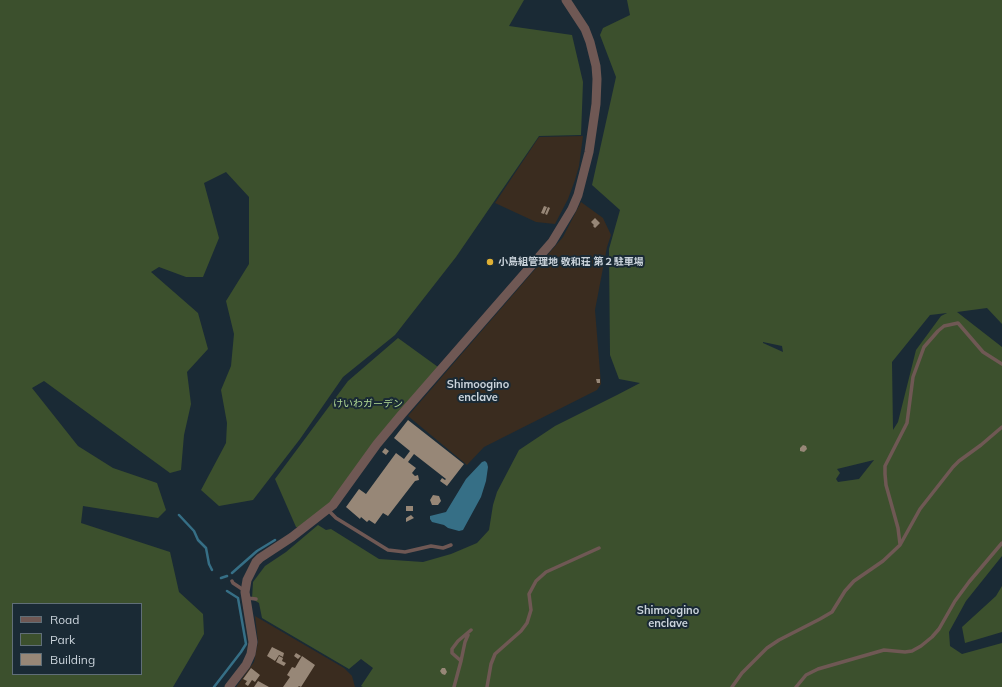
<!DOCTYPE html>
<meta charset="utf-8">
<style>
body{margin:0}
#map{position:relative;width:1002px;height:687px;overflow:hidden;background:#1a2a35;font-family:Mulish,sans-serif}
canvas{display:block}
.legend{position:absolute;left:12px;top:603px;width:130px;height:72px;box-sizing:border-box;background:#1a2a35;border:1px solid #606e77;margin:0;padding:5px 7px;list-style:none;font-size:12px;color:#cad3db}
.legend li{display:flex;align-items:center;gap:8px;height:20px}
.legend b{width:20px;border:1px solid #606e77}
</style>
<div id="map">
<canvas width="1002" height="687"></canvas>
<ul class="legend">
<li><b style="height:5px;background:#6f5854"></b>Road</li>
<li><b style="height:11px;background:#3c502d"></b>Park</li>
<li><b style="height:11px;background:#978777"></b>Building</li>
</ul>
</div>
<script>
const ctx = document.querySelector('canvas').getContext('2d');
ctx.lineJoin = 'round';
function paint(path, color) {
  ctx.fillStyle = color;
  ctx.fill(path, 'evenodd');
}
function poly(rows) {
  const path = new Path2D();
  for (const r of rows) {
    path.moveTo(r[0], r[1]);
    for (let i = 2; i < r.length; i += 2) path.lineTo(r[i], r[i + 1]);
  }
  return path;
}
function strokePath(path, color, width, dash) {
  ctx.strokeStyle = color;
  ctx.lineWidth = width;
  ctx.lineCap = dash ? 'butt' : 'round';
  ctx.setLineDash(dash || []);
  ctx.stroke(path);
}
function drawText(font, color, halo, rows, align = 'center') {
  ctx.font = font + ' Mulish,"Noto Sans JP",sans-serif';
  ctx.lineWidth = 4;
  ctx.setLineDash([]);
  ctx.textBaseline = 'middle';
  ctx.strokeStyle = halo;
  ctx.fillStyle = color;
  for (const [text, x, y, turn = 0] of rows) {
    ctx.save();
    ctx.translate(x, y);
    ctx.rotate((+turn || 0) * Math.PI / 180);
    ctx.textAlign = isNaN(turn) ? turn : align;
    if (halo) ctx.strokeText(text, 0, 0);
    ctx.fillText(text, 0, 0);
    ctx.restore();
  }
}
paint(poly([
 [583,136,579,166,575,180,568,199,555,224,536,222,495,203,539,137],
 [581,202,603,218,611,235,607,247,595,310,601,384,597,390,484,447,467,465,408,416,563,237],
 [255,616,344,668,352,676,355,687,236,687,254,662,258,642]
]), '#3a2c1f');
paint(poly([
 [0,0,524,0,509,26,572,35,583,82,581,135,539,136,456,257,395,335,343,377,300,439,253,500,219,506,201,490,226,443,227,423,221,390,231,366,234,334,226,301,249,264,249,197,226,172,204,183,219,238,203,277,186,277,159,267,151,272,198,313,208,349,187,372,191,404,184,435,181,470,170,473,44,381,32,388,78,446,113,468,157,483,166,510,158,518,83,506,81,523,170,552,179,592,203,614,204,634,173,687,0,687],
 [13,604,141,604,141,674,13,674],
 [627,0,1002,0,1002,324,987,308,957,312,1002,347,1002,556,966,601,949,632,950,646,962,654,1002,643,1002,687,363,687,361,686,373,668,361,659,349,669,262,618,259,603,252,599,253,582,265,566,286,552,318,525,326,530,331,529,379,559,423,562,451,554,477,543,489,530,493,505,497,492,519,450,555,426,617,395,640,383,619,379,610,355,609,249,620,210,592,185,616,77,600,35,603,28,630,15],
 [947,313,941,316,916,350,898,422,893,430,892,362,930,315],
 [763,342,782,346,783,352,763,343],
 [874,460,859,479,838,482,836,479,840,473,837,469],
 [398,338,438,367,335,499,299,528,296,527,275,479,348,381],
 [1002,586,1002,632,965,643,962,627,996,596]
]), '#3c502d');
paint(poly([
 [485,461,487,463,488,467,486,481,481,497,463,530,459,531,448,528,444,525,432,522,430,519,430,516,446,512,466,479,482,462]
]), '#366f86');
strokePath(poly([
 [179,515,194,531,198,540,206,548,209,564,212,570],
 [232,573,257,551,275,540],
 [221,578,227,576],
 [214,687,241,652,246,644,238,598,227,591]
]), '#366f86', 2.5);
paint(poly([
 [544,206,547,207,544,214,541,213],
 [548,207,550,208,547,215,545,214],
 [595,218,600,223,595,228,593,226,594,225,591,222],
 [596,379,600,379,600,383,597,383],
 [408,420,464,464,447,486,440,481,442,478,445,480,446,479,414,454,408,462,416,468,412,473,415,476,418,475,419,480,415,481,388,516,383,513,375,524,369,520,367,522,361,517,360,519,346,507,359,489,366,494,396,453,404,459,410,451,394,438],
 [803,445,806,446,807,449,804,452,800,451,800,448],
 [385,448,389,451,386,455,382,452],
 [433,495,439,496,441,501,438,505,432,505,430,500],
 [406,506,413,506,413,511,406,511],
 [411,515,414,518,406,522,406,518],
 [272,647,284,653,283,657,279,655,275,661,267,656],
 [296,653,301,656,298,659,294,656],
 [279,656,283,658,282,661,286,663,284,666,276,662],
 [302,656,315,665,301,687,299,686,298,687,283,687,290,677,287,675,292,667,295,668],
 [251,668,260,675,255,682,252,680,248,686,245,684,247,681,243,679],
 [442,668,445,668,447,672,445,675,442,674,440,671],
 [258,681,260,682,269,687,254,687]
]), '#978777');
strokePath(poly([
 [328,510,336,518,388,550,405,552,431,546,443,548,451,545],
 [900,544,898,528,886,485,885,474,885,466,907,423,913,377,924,347,938,331,944,326,958,323,983,352,1002,364],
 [232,581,233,583,245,591],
 [247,598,256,599],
 [461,661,465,642,468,635],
 [454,687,461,661,452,653,452,649,458,641,471,630],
 [487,687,491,664,495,654,521,631,527,623,531,610,529,594,536,581,546,572,599,548],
 [732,687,742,673,767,648,779,640,820,619,832,612,845,591,854,581,883,561,900,545,920,509,953,467,959,461,981,445,1002,427],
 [796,687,806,675,818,669,884,650,905,652,912,651,921,646,932,637,939,629,955,601,969,582,1002,543]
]), '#6f5854', 3.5);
strokePath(poly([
 [229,687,246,665,251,654,253,642,245,592,247,580,256,562,260,558,292,537,333,505,377,444,402,414,552,242,572,209,578,195,589,152,596,104,597,79,596,66,590,42,585,29,566,0]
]), '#6f5854', 9);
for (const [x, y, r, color] of [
 [490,262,4,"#dfb034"]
]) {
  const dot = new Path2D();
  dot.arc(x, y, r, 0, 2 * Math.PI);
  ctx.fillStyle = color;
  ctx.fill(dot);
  strokePath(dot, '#1a2a35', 1.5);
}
drawText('bold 10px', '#cad3db', '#1a2a35', [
 ["小島組管理地 敬和荘 第２駐車場",498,262]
], 'left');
drawText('10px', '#b1d995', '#1a2a35', [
 ["けいわガーデン",368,404]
]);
drawText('bold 11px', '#cad3db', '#1a2a35', [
 ["Shimoogino",478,385],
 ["enclave",478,398],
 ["Shimoogino",668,611],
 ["enclave",668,624]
]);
</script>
